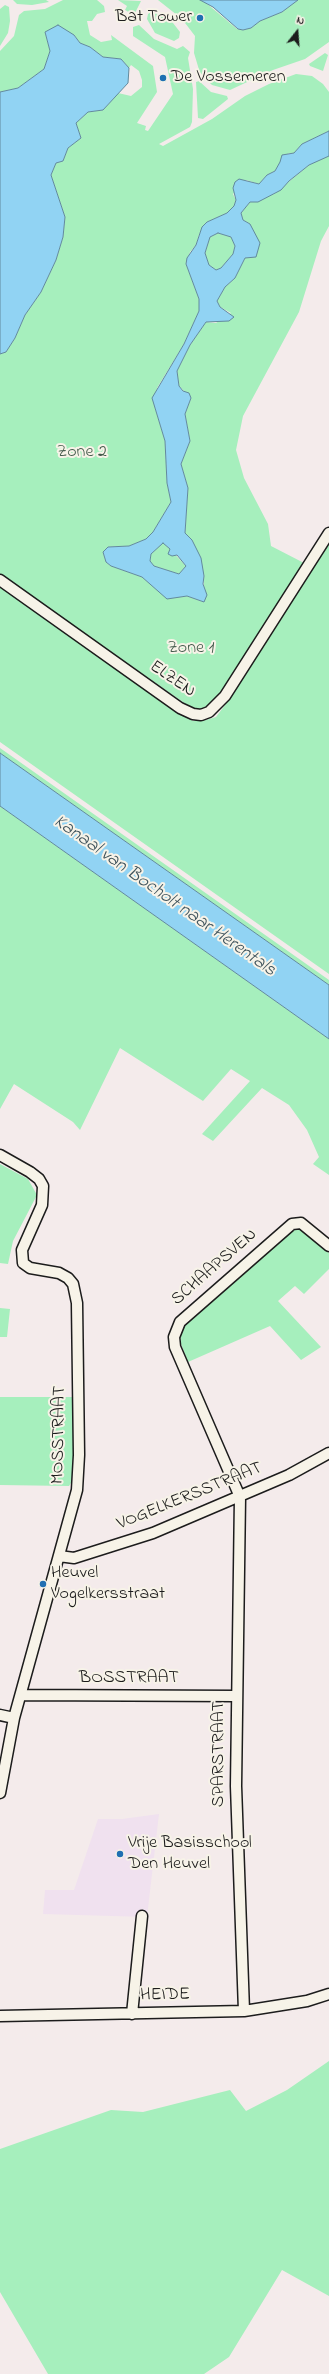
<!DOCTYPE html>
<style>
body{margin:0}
#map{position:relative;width:329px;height:2374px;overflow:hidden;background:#f4ebeb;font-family:"Indie Flower",sans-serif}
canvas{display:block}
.north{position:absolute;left:277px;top:12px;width:40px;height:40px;-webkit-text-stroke:3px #f7f3e8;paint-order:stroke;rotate:17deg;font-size:11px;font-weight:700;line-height:16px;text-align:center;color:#1c1c1c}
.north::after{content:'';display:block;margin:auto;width:14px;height:18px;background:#1c1c1c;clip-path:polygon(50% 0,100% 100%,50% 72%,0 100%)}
</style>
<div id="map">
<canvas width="329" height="2374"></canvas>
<div class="north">N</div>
</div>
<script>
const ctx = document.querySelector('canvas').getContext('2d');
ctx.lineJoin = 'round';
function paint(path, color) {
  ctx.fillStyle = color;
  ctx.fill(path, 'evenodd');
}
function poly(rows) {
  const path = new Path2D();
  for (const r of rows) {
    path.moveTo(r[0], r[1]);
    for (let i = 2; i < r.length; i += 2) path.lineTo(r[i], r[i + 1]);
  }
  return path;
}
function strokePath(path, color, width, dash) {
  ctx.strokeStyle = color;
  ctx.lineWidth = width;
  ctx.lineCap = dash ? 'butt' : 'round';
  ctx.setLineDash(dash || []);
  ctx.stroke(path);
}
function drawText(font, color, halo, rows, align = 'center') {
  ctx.font = font + ' "Indie Flower",sans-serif';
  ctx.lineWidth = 4;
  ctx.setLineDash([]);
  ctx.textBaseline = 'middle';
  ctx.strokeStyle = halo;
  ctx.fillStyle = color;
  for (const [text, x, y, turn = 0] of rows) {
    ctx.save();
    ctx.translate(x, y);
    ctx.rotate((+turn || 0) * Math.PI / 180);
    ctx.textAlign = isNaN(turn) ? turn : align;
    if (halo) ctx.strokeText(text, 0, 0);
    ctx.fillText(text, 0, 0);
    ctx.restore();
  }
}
paint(poly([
 [159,1814,147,1917,43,1914,45,1890,74,1890,98,1819,122,1819]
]), '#f0e1ef');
paint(poly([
 [13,0,46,0,49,2,32,5,17,4],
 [63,0,97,0,104,6,105,12,97,14,92,21,87,21,90,35,101,42,112,40,111,35,153,66,157,92,137,123,146,126,145,130,148,131,173,94,165,57,133,36,133,27,139,25,154,39,177,49,183,46,190,52,188,58,193,89,192,122,190,127,159,144,163,146,212,119,245,96,269,84,296,74,312,76,323,84,329,92,329,131,302,144,294,153,289,153,275,171,267,175,259,184,246,180,233,194,236,200,234,206,227,213,207,222,199,235,196,245,190,252,186,264,199,299,199,311,184,344,157,388,155,408,165,441,167,483,171,502,153,532,146,539,129,546,108,547,103,552,106,562,111,566,142,577,167,598,187,596,204,602,204,575,192,540,185,533,188,488,181,464,190,441,185,414,191,398,179,386,177,371,190,345,206,322,216,323,231,313,220,307,217,301,225,287,235,278,245,258,250,224,243,220,241,213,250,202,274,194,309,165,329,155,329,226,321,241,299,312,243,416,236,450,244,478,268,524,271,546,304,563,220,695,209,709,197,712,0,574,0,354,6,352,15,338,25,315,41,292,56,260,63,237,65,217,51,175,56,163,63,161,68,148,81,138,76,123,88,112,103,110,118,93,131,96,142,87,142,80,139,71,131,65,129,68,121,59,103,57,90,47,80,43,74,35,45,32,50,51,44,69,18,88,0,92,0,51,14,36,19,15,24,11,45,9],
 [118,0,141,1,135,13,138,16,138,19,133,21,132,14,125,10,127,6],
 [158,0,200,0,205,2,237,29,243,30,251,28,260,21,282,12,298,0,329,0,329,42,305,59,273,70,230,90,212,85,200,73,194,53,195,36,182,19],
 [5,5,9,7,10,21,8,33,0,46,0,9],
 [151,12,161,15,173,23,180,32,179,38,174,41,155,33,147,19,148,14],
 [325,53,328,55,323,71,310,66,309,64],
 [199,81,211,92,227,96,228,99,203,119,198,118,196,82],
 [218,233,231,237,235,246,233,254,221,268,216,270,209,265,205,253,210,237],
 [163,542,186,566,179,574,154,566,150,562,151,554],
 [329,542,329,974,0,742,0,585,193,721,206,720,216,717,225,705],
 [0,748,329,980,329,985,0,753],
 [0,806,329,1039,329,1175,313,1164,319,1157,307,1130,289,1105,262,1088,213,1141,202,1134,250,1081,231,1069,203,1101,120,1048,80,1130,73,1122,14,1084,0,1109],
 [0,1164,28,1179,37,1195,13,1241,8,1264,0,1263],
 [292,1230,300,1230,307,1232,329,1253,329,1269,304,1294,295,1286,278,1301,321,1347,301,1360,270,1326,188,1362,181,1344,180,1334,182,1327],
 [0,1308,10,1309,7,1337,0,1337],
 [0,1397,75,1397,74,1478,69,1486,0,1485],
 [329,2061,329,2296,282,2270,229,2357,204,2374,48,2374,0,2292,0,2149,111,2110,143,2112,230,2090,246,2111,287,2090]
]), '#a6efbd');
const water = poly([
 [200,0,298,0,282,12,260,21,251,28,243,30,238,29,213,7,200,0],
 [58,25,74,35,80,43,90,47,103,57,121,59,129,68,128,83,103,110,88,112,76,123,81,138,68,148,63,161,56,163,51,175,65,217,63,237,56,260,41,292,25,315,15,338,6,352,0,354,0,92,18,88,44,69,50,51,45,32,58,25],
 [329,131,329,156,309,165,289,181,281,190,258,202,250,202,241,213,243,220,250,224,260,243,256,257,245,258,235,278,225,287,217,301,220,307,234,317,229,321,206,322,190,345,177,371,179,386,183,391,189,393,191,398,185,414,190,441,181,464,188,488,185,533,192,540,201,558,204,576,203,584,207,595,204,602,187,596,167,599,142,577,111,566,106,562,103,552,108,547,129,546,146,539,153,532,171,502,167,483,165,441,152,398,184,344,199,311,199,299,186,264,187,258,196,245,202,227,207,222,227,213,234,206,236,200,233,188,235,182,239,179,259,184,267,175,275,171,280,162,282,155,294,153,302,144,329,131],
 [218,233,231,237,235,246,233,254,221,268,216,270,209,265,205,253,210,237,218,233],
 [163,543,170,549,168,554,172,556,177,555,186,566,179,574,154,566,150,561,151,554,163,543],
 [0,753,329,985,329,1039,0,806,0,753]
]);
paint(water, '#91d3f3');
strokePath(water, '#628a9d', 1);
const minor = poly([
 [0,580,180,708,193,714,201,715,209,712,225,696,329,533],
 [0,1155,30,1172,39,1179,43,1186,42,1205,22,1250,23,1263,30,1268,59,1273,68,1278,73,1284,77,1303,79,1455,77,1490,14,1718,0,1793],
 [59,1556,74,1558,153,1533,289,1475,329,1453],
 [21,1695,237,1696],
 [0,1715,14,1718],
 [244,2011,236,1786,240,1497,175,1347,174,1337,180,1322,292,1224,301,1223,329,1246],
 [132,2014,142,1916],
 [0,2016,244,2011,307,2001,329,1994]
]);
strokePath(minor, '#1c1c1c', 13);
strokePath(minor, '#f7f3e8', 10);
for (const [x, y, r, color] of [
 [200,18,4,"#1f6fb2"],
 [163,78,4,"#1f6fb2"],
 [43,1584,4,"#1f6fb2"],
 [120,1854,4,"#1f6fb2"]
]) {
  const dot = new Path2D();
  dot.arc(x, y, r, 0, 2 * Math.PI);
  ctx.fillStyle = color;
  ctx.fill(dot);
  strokePath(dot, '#f7f3e8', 1.5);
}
drawText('18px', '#1c1c1c', '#f7f3e8', [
 ["Bat Tower",192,18,"right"],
 ["De Vossemeren",171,78],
 ["Heuvel",51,1574],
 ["Vogelkersstraat",51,1595],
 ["Vrije Basisschool",128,1844],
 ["Den Heuvel",128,1865]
], 'left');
drawText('18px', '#455b4c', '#f7f3e8', [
 ["Zone 2",82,453],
 ["Zone 1",191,649]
]);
drawText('18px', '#1c1c1c', '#f7f3e8', [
 ["ELZEN",172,680,34],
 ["SCHAAPSVEN",215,1268,-41],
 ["MOSSTRAAT",60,1435,-89],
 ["VOGELKERSSTRAAT",190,1497,-22],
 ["BOSSTRAAT",129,1679],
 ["SPARSTRAAT",220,1754,-90],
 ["HEIDE",165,1996,-1]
]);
drawText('italic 19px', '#3f535c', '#f7f3e8', [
 ["Kanaal van Bocholt naar Herentals",164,897,35]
]);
</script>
